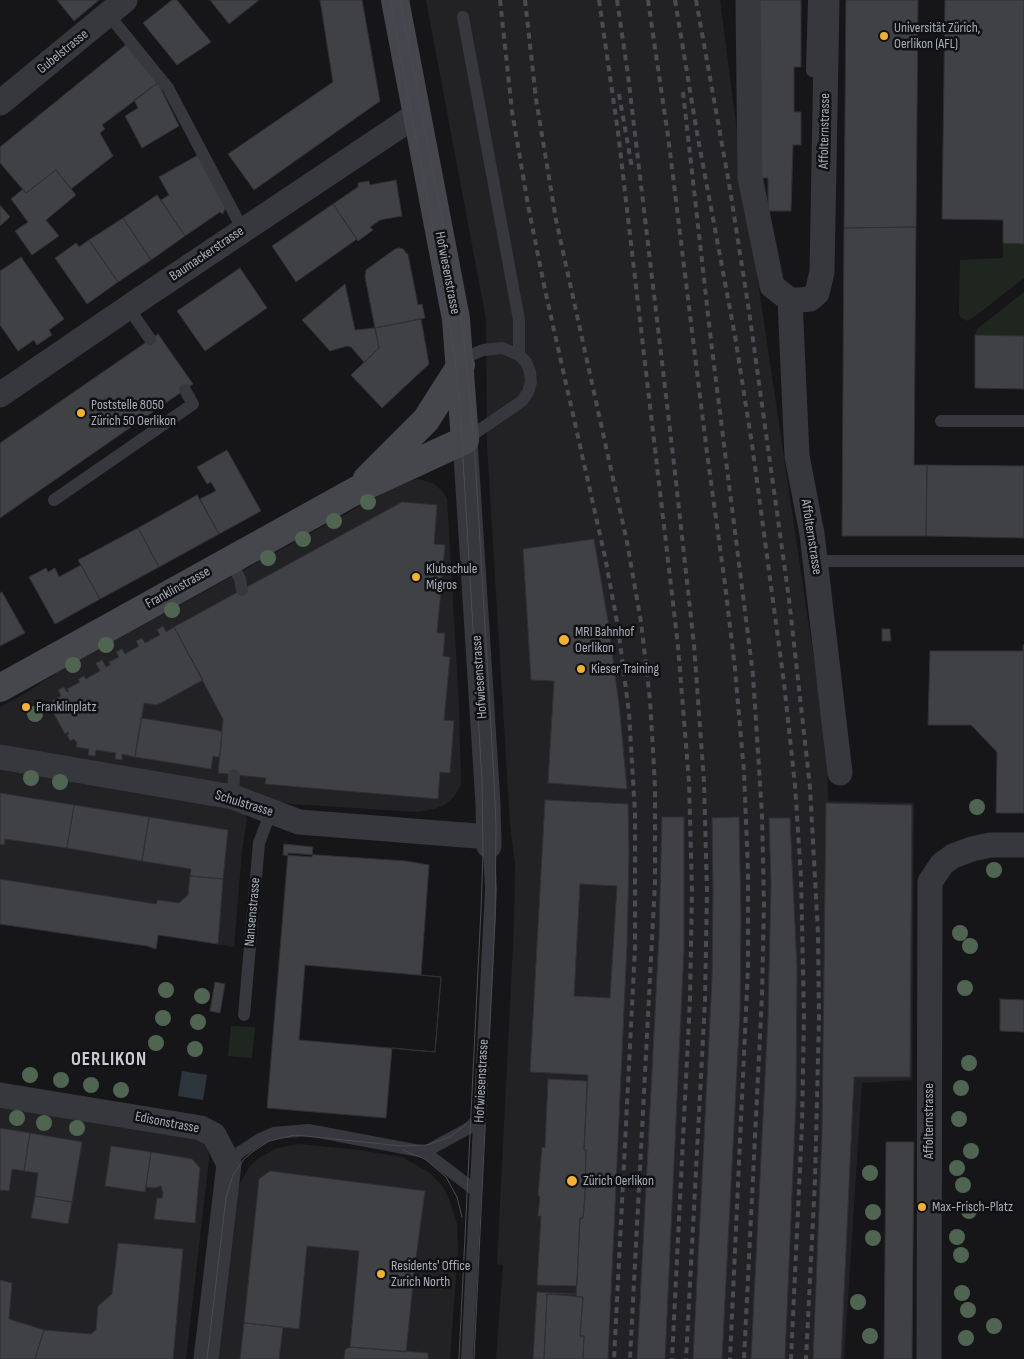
<!DOCTYPE html>
<meta charset="utf-8">
<style>
body{margin:0}
canvas{display:block;background:#161618}
</style>
<canvas width="1024" height="1359"></canvas>
<script>
const ctx = document.querySelector('canvas').getContext('2d');
ctx.lineJoin = 'round';
function paint(path, color) {
  ctx.fillStyle = color;
  ctx.fill(path, 'evenodd');
}
function poly(rows) {
  const path = new Path2D();
  for (const r of rows) {
    path.moveTo(r[0], r[1]);
    for (let i = 2; i < r.length; i += 2) path.lineTo(r[i], r[i + 1]);
  }
  return path;
}
function strokePath(path, color, width, dash) {
  ctx.strokeStyle = color;
  ctx.lineWidth = width;
  ctx.lineCap = dash ? 'butt' : 'round';
  ctx.setLineDash(dash || []);
  ctx.stroke(path);
}
function drawText(font, color, halo, rows, align = 'center') {
  ctx.font = font + ' "Sofia Sans Condensed",sans-serif';
  ctx.lineWidth = 5;
  ctx.setLineDash([]);
  ctx.textBaseline = 'middle';
  ctx.strokeStyle = halo;
  ctx.fillStyle = color;
  for (const [text, x, y, turn = 0] of rows) {
    ctx.save();
    ctx.translate(x, y);
    ctx.rotate((+turn || 0) * Math.PI / 180);
    ctx.textAlign = isNaN(turn) ? turn : align;
    if (halo) ctx.strokeText(text, 0, 0);
    ctx.fillText(text, 0, 0);
    ctx.restore();
  }
}
paint(poly([
 [426,0,720,0,746,201,827,748,828,801,914,803,912,1080,862,1083,844,1359,496,1359,503,1265,497,1264,514,926,515,864,510,824,487,445,486,319],
 [418,479,433,483,443,492,447,499,459,705,461,785,453,798,444,805,434,809,417,812,292,804,17,755,0,747,0,707,26,693,61,670,165,613,402,483],
 [0,770,231,806,243,812,247,819,242,851,234,947,159,935,156,949,147,946,0,924],
 [0,1104,189,1134,203,1142,208,1150,209,1159,186,1359,0,1359],
 [299,1144,359,1150,402,1157,430,1173,443,1187,449,1199,457,1224,458,1246,450,1359,216,1359,238,1187,250,1166,259,1158,277,1148]
]), '#222225');
paint(poly([
 [1003,243,1024,244,1024,278,974,317,968,321,961,318,959,313,960,260,1003,258],
 [1024,292,1024,336,975,335,977,329],
 [231,1026,255,1027,252,1058,228,1056]
]), '#1e261f');
paint(poly([
 [182,1071,207,1075,203,1100,178,1096]
]), '#2c353c');
const building = poly([
 [57,0,99,0,74,21,57,0],
 [172,0,177,0,211,42,177,65,143,23,172,0],
 [210,0,259,0,229,24,210,0],
 [320,0,362,0,380,101,254,190,228,154,333,82,320,0],
 [759,0,801,0,801,67,794,67,794,112,801,112,801,145,793,145,791,211,768,211,768,178,759,178,759,0],
 [846,0,918,0,916,227,844,228,846,0],
 [945,0,1024,0,1024,244,1003,243,1003,220,942,219,945,0],
 [128,43,158,83,102,125,105,129,100,133,113,156,71,189,56,170,26,193,0,163,0,147,128,43],
 [158,83,179,126,142,148,125,116,138,108,134,100,158,83],
 [198,155,227,203,223,214,220,212,185,236,161,200,169,195,159,177,198,155],
 [56,170,76,195,46,220,59,236,32,255,15,231,28,222,11,199,23,189,26,193,56,170],
 [396,180,402,216,380,220,370,227,373,230,358,241,333,204,358,187,358,183,369,181,370,185,396,180],
 [157,195,185,236,151,260,123,218,157,195],
 [333,204,357,239,296,282,272,246,333,204],
 [0,205,10,217,0,226,0,205],
 [123,218,151,260,118,282,89,240,123,218],
 [916,227,914,465,927,465,926,536,842,536,844,228,916,227],
 [89,240,118,282,87,304,55,258,76,243,79,247,89,240],
 [399,248,403,249,408,255,418,305,422,304,425,318,375,328,365,277,366,270,395,249,399,248],
 [21,257,64,319,49,330,52,335,37,345,34,340,18,351,0,325,0,271,21,257],
 [240,268,267,308,205,351,177,311,240,268],
 [345,284,355,330,375,328,379,348,364,362,351,347,347,346,330,351,302,320,345,284],
 [421,319,429,364,382,408,351,375,379,348,375,328,421,319],
 [158,334,193,384,0,518,0,443,158,334],
 [975,335,1024,336,1024,389,975,388,975,335],
 [227,450,261,511,219,534,200,499,216,491,211,482,207,484,197,467,227,450],
 [927,465,1024,466,1024,538,926,536,927,465],
 [197,495,219,534,159,567,138,528,197,495],
 [402,502,437,505,434,544,445,545,437,633,445,633,443,656,450,657,444,720,454,721,450,773,440,772,438,799,265,784,266,778,218,773,223,719,174,627,402,502],
 [138,528,159,567,100,599,78,560,138,528],
 [594,539,608,621,619,704,627,789,548,783,554,681,531,680,523,549,594,539],
 [81,565,100,599,55,624,29,577,46,568,48,572,55,568,59,577,81,565],
 [2,592,25,633,0,646,0,593,2,592],
 [163,626,166,632,174,627,203,680,157,705,144,703,135,757,122,754,122,760,115,759,116,753,96,750,95,756,88,755,89,749,76,747,77,743,74,739,70,741,67,735,69,734,68,732,65,734,48,703,61,696,58,690,64,687,67,692,69,691,67,689,80,682,78,679,84,676,86,679,100,671,96,663,102,660,106,667,110,665,109,662,119,657,116,652,122,649,125,654,139,646,136,641,142,638,145,643,160,635,157,630,163,626],
 [882,629,890,629,891,641,882,641,882,629],
 [1023,645,1024,645,1024,813,996,813,997,752,971,725,928,725,930,651,1023,651,1023,645],
 [141,718,217,730,222,732,220,757,213,756,211,769,135,757,141,718],
 [0,793,74,805,67,848,5,839,4,845,0,844,0,793],
 [545,800,628,804,629,853,627,945,608,1359,583,1359,584,1336,580,1336,583,1297,576,1297,580,1218,583,1218,585,1195,586,1150,584,1150,588,1075,530,1072,545,800],
 [826,803,912,805,910,1077,854,1077,841,1359,813,1359,822,1135,826,803],
 [74,805,149,817,142,861,67,848,74,805],
 [149,817,228,830,223,879,190,876,191,869,142,861,149,817],
 [662,817,684,817,684,949,665,1359,637,1359,659,936,662,817],
 [739,817,741,916,740,1011,722,1359,693,1359,712,978,713,893,712,818,739,817],
 [769,818,790,818,797,969,796,1100,785,1359,751,1359,768,1016,771,883,769,818],
 [284,844,313,847,312,857,283,855,284,844],
 [288,853,406,861,429,865,421,975,441,977,435,1052,392,1048,386,1118,267,1108,288,853],
 [190,876,223,879,218,944,158,935,156,949,147,946,0,924,0,879,156,904,158,900,179,903,188,895,190,876],
 [580,884,617,886,610,998,574,996,580,884],
 [305,965,441,977,435,1052,299,1040,305,965],
 [215,982,225,984,220,1013,210,1011,215,982],
 [1000,999,1024,1000,1024,1032,1000,1031,1000,999],
 [548,1079,587,1081,584,1150,586,1150,585,1195,583,1218,580,1218,577,1286,537,1285,541,1216,538,1216,540,1196,538,1196,542,1147,545,1148,548,1079],
 [0,1128,30,1133,24,1171,12,1169,9,1191,0,1190,0,1128],
 [30,1133,82,1142,72,1202,35,1196,38,1173,24,1171,30,1133],
 [886,1142,914,1142,912,1359,884,1359,886,1142],
 [111,1146,151,1152,145,1192,105,1186,111,1146],
 [151,1152,192,1159,200,1168,195,1223,154,1219,157,1198,162,1198,163,1193,161,1186,154,1188,146,1187,151,1152],
 [270,1171,425,1191,415,1265,406,1352,350,1347,359,1251,307,1246,299,1329,244,1323,259,1179,270,1171],
 [35,1196,72,1202,68,1224,31,1218,35,1196],
 [118,1243,183,1249,173,1359,35,1359,44,1330,91,1334,96,1330,98,1306,112,1294,118,1243],
 [0,1280,12,1283,9,1319,44,1330,35,1359,0,1359,0,1280],
 [537,1292,576,1294,547,1294,544,1359,533,1359,537,1292],
 [547,1294,583,1297,580,1336,584,1336,583,1359,544,1359,547,1294],
 [244,1323,283,1327,279,1359,240,1359,244,1323],
 [350,1347,428,1353,428,1359,344,1359,345,1350,350,1347]
]);
paint(building, '#404145');
strokePath(building, '#303034', 1);
strokePath(poly([
 [108,14,168,88,243,230],
 [463,17,519,320,519,355],
 [812,71,814,0],
 [128,307,150,339],
 [461,365,471,355,483,350,502,348,519,355,526,362,530,372,531,382,528,392,522,401,465,440],
 [941,421,1024,421],
 [54,500,193,404,185,390],
 [230,560,240,579,242,590],
 [815,561,1024,561],
 [233,797,234,775],
 [244,1015,259,843,271,811],
 [425,1152,480,1122],
 [229,1164,240,1152,260,1139,274,1133,308,1130,425,1152,476,1191],
 [467,1359,491,890,489,846]
]), '#37383d', 12);
strokePath(poly([
 [748,0,750,177,772,286,790,300,799,300,810,299,817,293,822,272,827,0],
 [0,103,125,0],
 [790,300,797,456,812,534,840,773],
 [0,395,139,300,416,115],
 [465,440,488,804,489,846],
 [0,757,233,797,299,822,489,837],
 [0,1095,201,1128,214,1135,229,1164,206,1359],
 [929,1359,930,882,942,864,953,856,972,849,990,845,1024,845]
]), '#37383d', 25);
strokePath(poly([
 [367,479,426,420,461,365],
 [0,688,357,490,465,440,456,319,395,0]
]), '#45474d', 28);
strokePath(poly([
 [390,0,438,254,454,351,460,408,482,781,483,854,481,909,459,1359],
 [400,0,460,313,464,341,470,399,475,456,494,779,496,826,495,920,474,1359],
 [403,1150,425,1159,446,1177,457,1197,462,1217],
 [207,1359,226,1198,233,1175,244,1159,251,1153,269,1141,295,1135,402,1146,427,1145,450,1137,465,1125,471,1118]
]), '#4a4c52', 1);
strokePath(poly([
 [500,0,512,111,528,205,545,290,605,557,618,627,629,713,635,813,635,948,614,1359],
 [525,0,536,99,556,220,627,542,641,622,650,700,655,786,655,882,630,1359],
 [599,0,618,132,678,646,689,782,692,891,690,999,672,1359],
 [617,0,628,75,673,455,694,645,704,782,707,892,705,1001,686,1359],
 [648,0,668,136,707,453,725,584,735,669,744,772,748,870,748,967,730,1359],
 [675,0,697,133,735,336,752,444,784,683,795,785,801,878,804,1017,802,1125,791,1359],
 [696,0,729,183,749,311,789,599,810,787,818,933,819,1018,815,1180,806,1359],
 [683,92,711,341,753,675,762,815,764,904,762,995,744,1359],
 [619,94,632,168]
]), '#4a4c52', 4, [6, 5]);
ctx.fillStyle = '#506452';
for (const [x, y] of [
 [368,502],
 [334,521],
 [303,539],
 [268,558],
 [172,610],
 [106,645],
 [73,665],
 [35,714],
 [31,778],
 [60,782],
 [977,807],
 [994,870],
 [960,933],
 [970,946],
 [965,988],
 [166,990],
 [202,996],
 [163,1018],
 [198,1022],
 [156,1043],
 [195,1049],
 [969,1063],
 [30,1075],
 [61,1080],
 [91,1085],
 [961,1088],
 [121,1090],
 [17,1118],
 [959,1119],
 [44,1123],
 [77,1128],
 [971,1151],
 [957,1168],
 [870,1173],
 [963,1185],
 [969,1211],
 [873,1212],
 [957,1237],
 [873,1238],
 [961,1255],
 [962,1293],
 [858,1302],
 [968,1310],
 [994,1326],
 [870,1336],
 [966,1338]
]) {
  ctx.beginPath();
  ctx.arc(x, y, 8, 0, 2 * Math.PI);
  ctx.fill();
}
for (const [x, y, r, color] of [
 [884,36,5,"#f2b134"],
 [81,413,5,"#f2b134"],
 [416,577,5,"#f2b134"],
 [564,640,6,"#f2b134"],
 [581,669,5,"#f2b134"],
 [26,707,5,"#f2b134"],
 [572,1181,6,"#f2b134"],
 [922,1207,5,"#f2b134"],
 [381,1274,5,"#f2b134"]
]) {
  const dot = new Path2D();
  dot.arc(x, y, r, 0, 2 * Math.PI);
  ctx.fillStyle = color;
  ctx.fill(dot);
  strokePath(dot, '#111113', 2);
}
drawText('14px', '#a8adb8', '#111113', [
 ["Universität Zürich,",894,28],
 ["Oerlikon (AFL)",894,44],
 ["Poststelle 8050",91,405],
 ["Zürich 50 Oerlikon",91,421],
 ["Klubschule",426,569],
 ["Migros",426,585],
 ["MRI Bahnhof",575,632],
 ["Oerlikon",575,648],
 ["Kieser Training",591,669],
 ["Franklinplatz",36,707],
 ["Zürich Oerlikon",583,1181],
 ["Max-Frisch-Platz",932,1207],
 ["Residents' Office",391,1266],
 ["Zurich North",391,1282]
], 'left');
drawText('14px', '#a8adb8', '#111113', [
 ["Gubelstrasse",63,52,-39],
 ["Affolternstrasse",825,131,-89],
 ["Baumackerstrasse",207,254,-34],
 ["Hofwiesenstrasse",447,273,79],
 ["Affolternstrasse",811,537,81],
 ["Franklinstrasse",178,588,-29],
 ["Hofwiesenstrasse",480,677,-94],
 ["Schulstrasse",244,804,17],
 ["Nansenstrasse",253,912,-85],
 ["Hofwiesenstrasse",482,1081,-87],
 ["Affolternstrasse",929,1121,-90],
 ["Edisonstrasse",167,1123,11]
]);
ctx.letterSpacing = '1px';
drawText('bold 19px', '#c9ccd4', '#111113', [
 ["OERLIKON",109,1060]
]);
ctx.letterSpacing = '0px';
</script>
